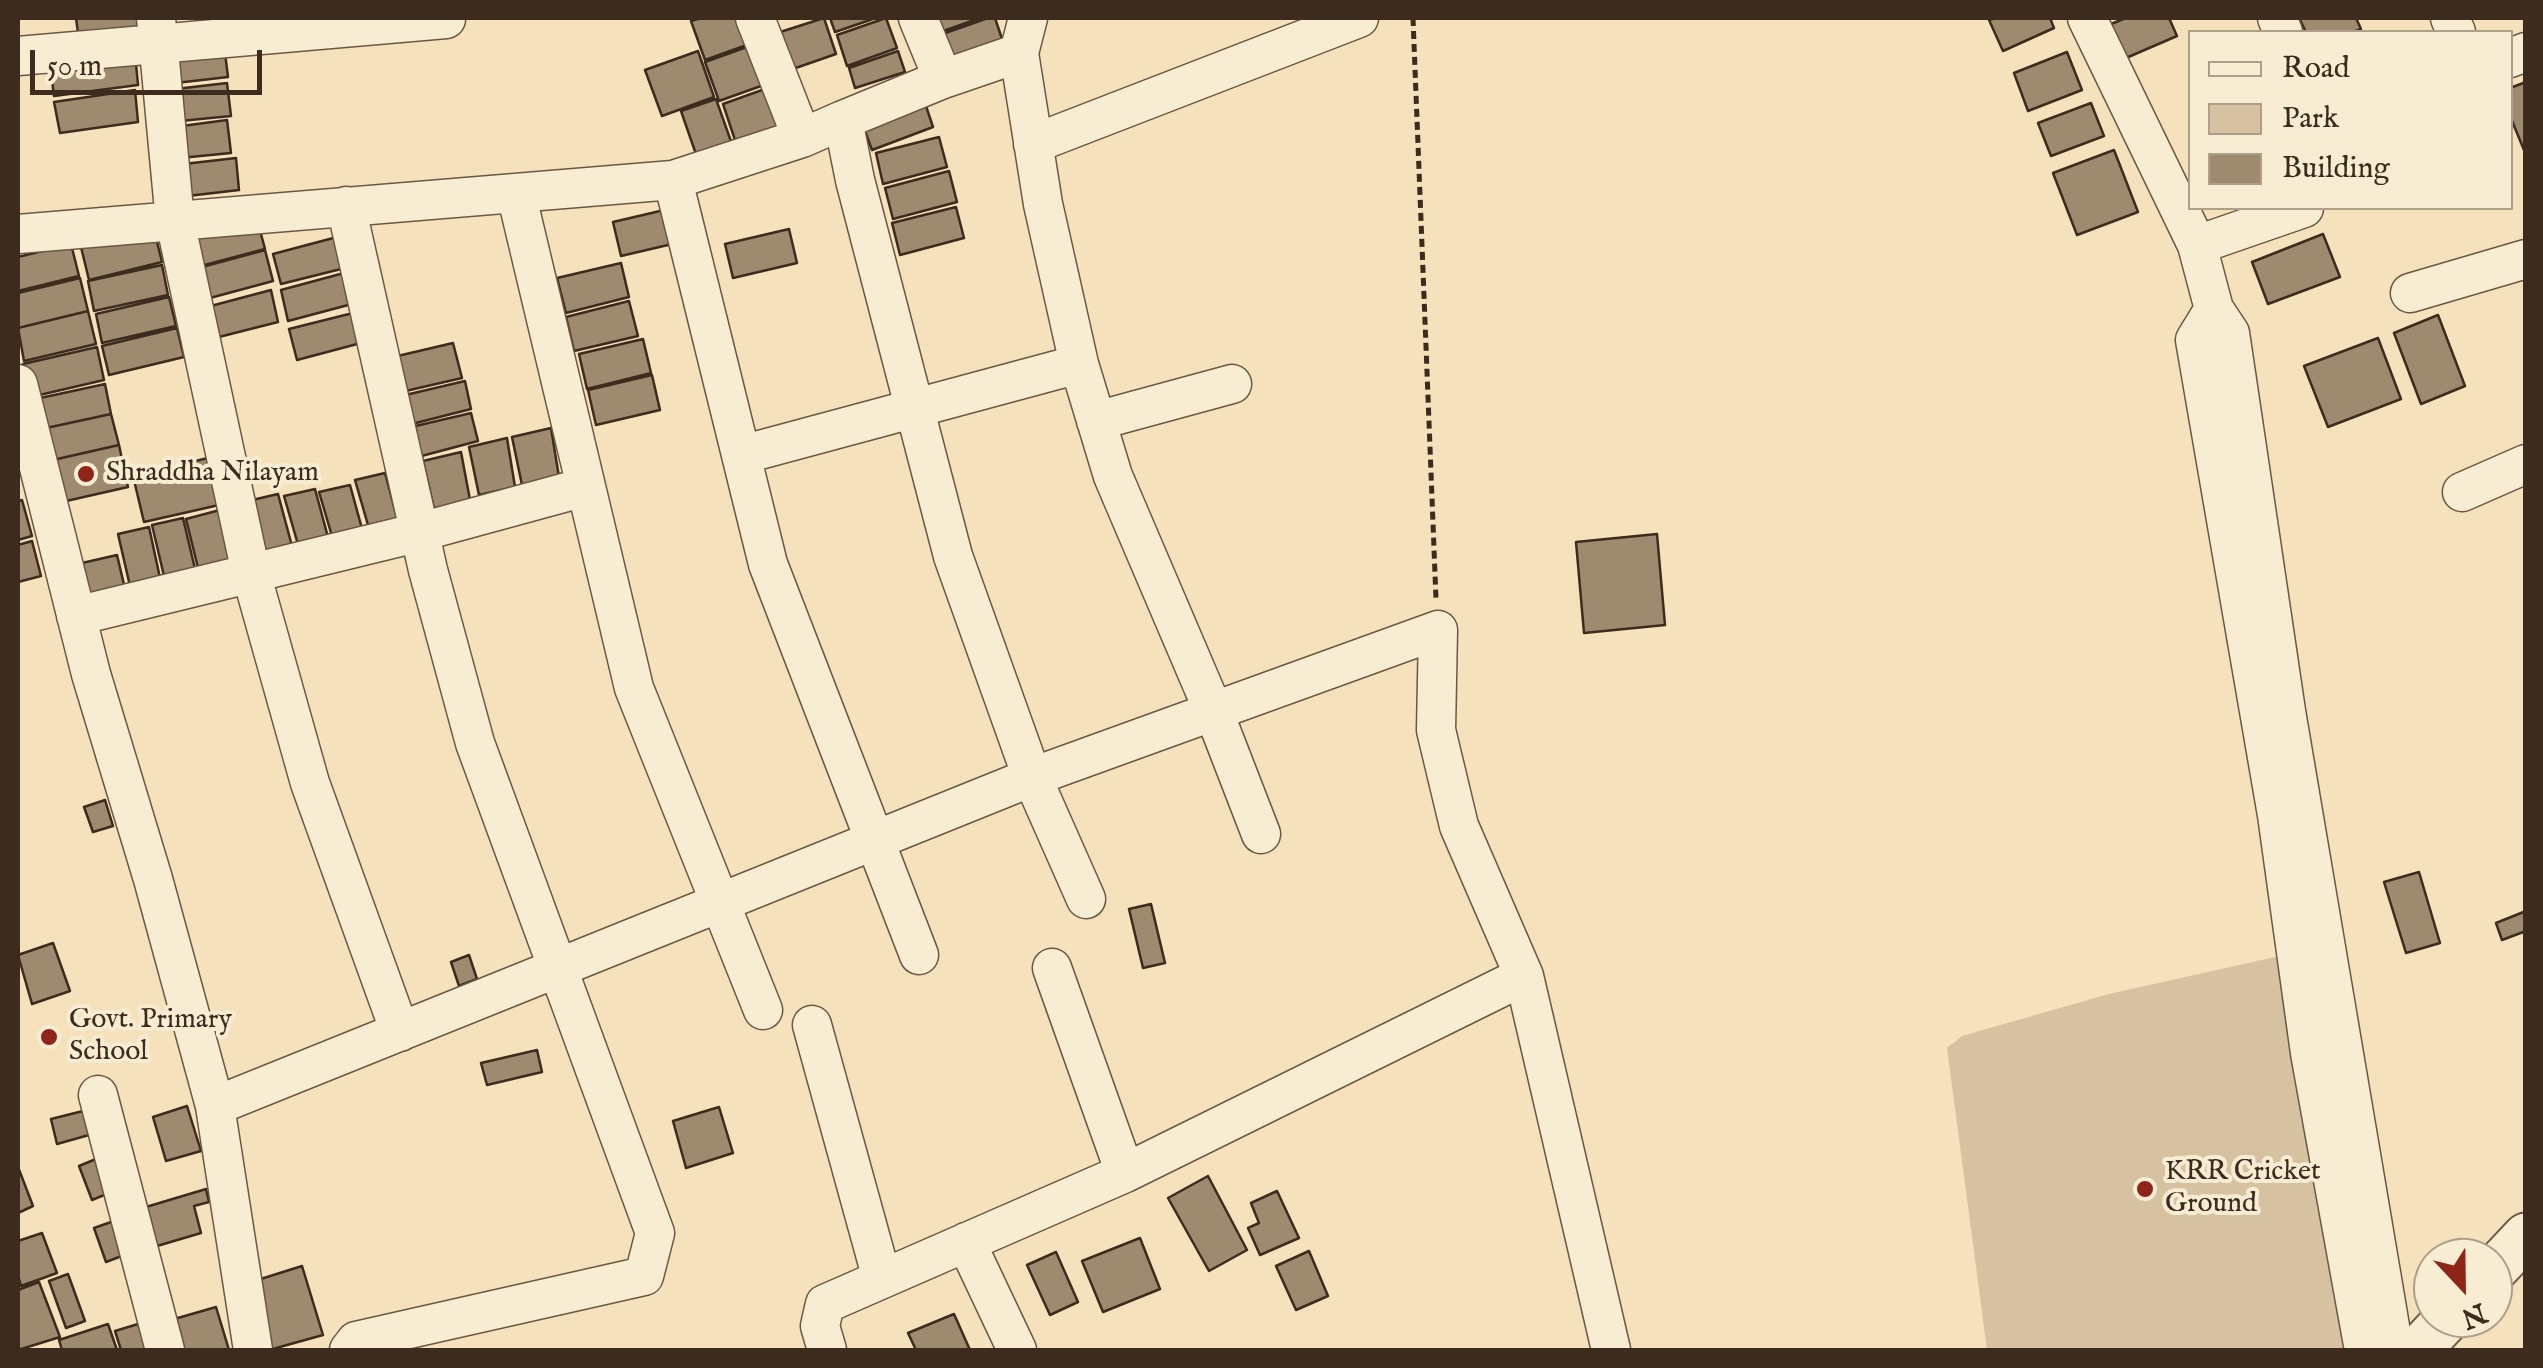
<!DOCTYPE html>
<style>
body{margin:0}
#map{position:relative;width:2543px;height:1368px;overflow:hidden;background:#f5e1bb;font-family:"IM FELL English",serif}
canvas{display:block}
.frame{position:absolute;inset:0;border:20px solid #3d2b1d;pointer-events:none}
.legend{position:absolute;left:2188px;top:30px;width:325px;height:180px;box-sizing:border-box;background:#f8ecd3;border:2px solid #ad9f8a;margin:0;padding:12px 18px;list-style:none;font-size:30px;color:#3d2b1d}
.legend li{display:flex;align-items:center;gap:20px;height:50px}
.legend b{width:50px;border:2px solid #ad9f8a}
.north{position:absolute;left:2413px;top:1238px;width:100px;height:100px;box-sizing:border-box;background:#f8ecd3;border:2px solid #ad9f8a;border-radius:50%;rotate:158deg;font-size:28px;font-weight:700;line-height:40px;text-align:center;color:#3d2b1d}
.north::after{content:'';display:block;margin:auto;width:35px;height:45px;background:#8f2418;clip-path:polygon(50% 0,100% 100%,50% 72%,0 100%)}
.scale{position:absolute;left:30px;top:50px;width:232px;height:45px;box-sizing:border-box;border:5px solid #3d2b1d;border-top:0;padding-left:12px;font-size:30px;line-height:35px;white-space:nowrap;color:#3d2b1d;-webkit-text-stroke:8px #f8ecd3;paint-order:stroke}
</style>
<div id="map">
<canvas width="2543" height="1368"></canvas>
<div class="frame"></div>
<ul class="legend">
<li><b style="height:12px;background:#f8ecd3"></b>Road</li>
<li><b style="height:28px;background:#d6c2a0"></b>Park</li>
<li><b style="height:28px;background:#9d8a6f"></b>Building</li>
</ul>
<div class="north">N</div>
<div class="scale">50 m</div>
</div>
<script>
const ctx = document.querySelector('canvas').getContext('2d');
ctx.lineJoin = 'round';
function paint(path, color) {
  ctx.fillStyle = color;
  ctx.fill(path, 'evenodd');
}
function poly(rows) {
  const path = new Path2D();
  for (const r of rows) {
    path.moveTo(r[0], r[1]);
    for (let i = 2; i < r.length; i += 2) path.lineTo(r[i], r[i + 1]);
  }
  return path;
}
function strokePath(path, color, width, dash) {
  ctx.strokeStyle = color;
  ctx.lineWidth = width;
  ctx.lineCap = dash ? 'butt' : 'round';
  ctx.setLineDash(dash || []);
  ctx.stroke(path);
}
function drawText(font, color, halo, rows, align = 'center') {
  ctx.font = font + ' "IM FELL English",serif';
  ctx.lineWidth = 8;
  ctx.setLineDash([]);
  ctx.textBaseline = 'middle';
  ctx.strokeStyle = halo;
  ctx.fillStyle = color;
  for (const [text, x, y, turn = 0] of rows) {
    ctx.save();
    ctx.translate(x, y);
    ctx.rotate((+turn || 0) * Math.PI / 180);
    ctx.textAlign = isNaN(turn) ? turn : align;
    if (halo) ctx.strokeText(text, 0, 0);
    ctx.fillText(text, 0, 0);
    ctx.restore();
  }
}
paint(poly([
 [2284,955,2346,1350,1987,1350,1947,1048,1962,1036,2109,994]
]), '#d6c2a0');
const building = poly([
 [76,18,138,18,139,33,79,40,76,18],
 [701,18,750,18,758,41,705,60,691,21,701,18],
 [824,18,836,54,787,71,774,34,824,18],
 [830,18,876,18,835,32,830,18],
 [886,18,897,48,847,66,837,35,886,18],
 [929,18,980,18,935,34,929,18],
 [988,18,995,18,1005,48,945,70,934,37,988,18],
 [1996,18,2050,18,2054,28,2003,51,1989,20,1996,18],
 [2126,18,2169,18,2177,36,2126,58,2111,24,2126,18],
 [2299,18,2356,18,2361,29,2353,32,2306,32,2299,18],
 [758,43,772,82,719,101,705,62,758,43],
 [224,45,228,77,167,84,163,52,224,45],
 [698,51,714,97,662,116,645,70,698,51],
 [898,51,905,72,855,88,849,68,898,51],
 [2067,52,2082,90,2028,111,2014,73,2067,52],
 [135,53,138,85,54,96,50,64,135,53],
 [2526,82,2526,155,2510,116,2510,88,2526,82],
 [227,83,231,116,170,122,167,90,227,83],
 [776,85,790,124,736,143,723,104,776,85],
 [135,90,138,122,60,133,54,102,135,90],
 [923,97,933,127,872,150,861,120,923,97],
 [716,99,733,147,698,160,681,111,716,99],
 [2091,103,2104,136,2051,156,2038,123,2091,103],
 [227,120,231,153,170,159,167,128,227,120],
 [939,137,947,167,883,184,876,153,939,137],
 [2114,150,2138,212,2077,235,2053,173,2114,150],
 [236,158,239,190,179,197,175,165,236,158],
 [949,171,957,202,893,219,885,188,949,171],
 [677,207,685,241,621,256,613,222,677,207],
 [956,207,964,238,900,255,892,223,956,207],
 [257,219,265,249,201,266,194,235,257,219],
 [789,229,797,263,733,278,725,244,789,229],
 [154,230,162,262,89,280,81,247,154,230],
 [2323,234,2340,277,2268,304,2252,262,2323,234],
 [337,237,345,268,281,284,273,254,337,237],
 [71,244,79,276,18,291,18,257,71,244],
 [265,250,273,281,210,298,202,267,265,250],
 [621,263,629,297,566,313,557,278,621,263],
 [162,265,168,295,94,311,88,281,162,265],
 [344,273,352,304,288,321,281,290,344,273],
 [80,278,88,311,18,328,18,293,80,278],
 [271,290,278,322,215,338,207,307,271,290],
 [169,297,176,326,102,343,96,314,169,297],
 [629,301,638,336,574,351,566,317,629,301],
 [88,311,96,344,24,361,18,328,88,311],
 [353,313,361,343,297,360,289,329,353,313],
 [2438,315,2465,386,2421,404,2394,333,2438,315],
 [177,328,184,357,109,375,102,346,177,328],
 [2378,338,2401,399,2328,427,2304,366,2378,338],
 [643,339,651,373,587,389,579,354,643,339],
 [453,343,462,378,397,393,389,358,453,343],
 [97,347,104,380,31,397,23,364,97,347],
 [652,375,660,410,596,425,588,390,652,375],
 [465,381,471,409,408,425,401,396,465,381],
 [105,384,111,414,37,430,31,400,105,384],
 [471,413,478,441,414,458,407,428,471,413],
 [111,414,119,445,44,462,37,430,111,414],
 [551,428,559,477,522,485,512,437,551,428],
 [507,438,515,487,479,495,469,447,507,438],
 [119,445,128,487,53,504,44,462,119,445],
 [461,452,470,500,434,509,423,461,461,452],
 [208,458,219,505,144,522,133,476,208,458],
 [385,473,399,525,370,532,355,480,385,473],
 [350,485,364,536,334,543,319,492,350,485],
 [315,489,329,541,299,548,284,496,315,489],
 [278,494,292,546,262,553,248,501,278,494],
 [22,500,32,536,18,540,18,501,22,500],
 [220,510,233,559,198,568,186,519,220,510],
 [183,518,195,569,164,576,152,525,183,518],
 [149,527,160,578,130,586,118,534,149,527],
 [1657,534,1665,625,1584,633,1576,542,1657,534],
 [32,541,41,576,18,582,18,545,32,541],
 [117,555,126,593,78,604,69,566,117,555],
 [105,800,113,826,93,832,84,807,105,800],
 [2419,872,2440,943,2406,953,2384,882,2419,872],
 [1151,904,1165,963,1143,968,1129,909,1151,904],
 [2526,911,2526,931,2502,940,2496,923,2526,911],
 [53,943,70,991,32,1004,18,955,53,943],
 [469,955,477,979,459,986,451,962,469,955],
 [537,1050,542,1072,487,1085,481,1063,537,1050],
 [187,1106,201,1151,166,1161,153,1117,187,1106],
 [719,1107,733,1153,686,1168,673,1121,719,1107],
 [83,1111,89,1135,57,1144,51,1119,83,1111],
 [96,1159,109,1193,92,1200,79,1166,96,1159],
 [18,1167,33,1206,18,1213,18,1167],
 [1208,1176,1247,1250,1209,1271,1168,1198,1208,1176],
 [206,1189,209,1202,194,1206,201,1233,157,1246,146,1207,206,1189],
 [1277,1191,1299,1238,1260,1255,1248,1228,1259,1223,1251,1203,1277,1191],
 [114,1221,127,1254,106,1262,94,1228,114,1221],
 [42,1233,57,1273,21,1286,18,1275,18,1241,42,1233],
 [1140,1238,1160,1289,1103,1312,1082,1261,1140,1238],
 [1309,1251,1328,1296,1296,1310,1276,1266,1309,1251],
 [1056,1252,1078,1302,1050,1315,1027,1265,1056,1252],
 [302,1266,323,1335,269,1350,248,1283,302,1266],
 [68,1274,85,1321,66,1328,49,1281,68,1274],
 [39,1282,60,1337,18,1350,18,1290,39,1282],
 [216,1307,229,1350,172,1350,164,1322,216,1307],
 [954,1314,970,1350,916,1350,908,1333,954,1314],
 [148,1321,157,1350,121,1350,115,1331,148,1321],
 [108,1324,117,1350,62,1350,59,1340,108,1324]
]);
paint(building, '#9d8a6f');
strokePath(building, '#3d2b1d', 2.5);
const minor = poly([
 [156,18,175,221,251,573,310,783,400,1032],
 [755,18,802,138],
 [918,18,943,79],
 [1028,18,1019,53,1043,204,1079,364,1113,476,1213,710,1261,834],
 [2087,18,2197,245,2214,309,2230,333,2286,711,2394,1350],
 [2277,18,2283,32],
 [2450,18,2456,32],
 [18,56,446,19],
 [2510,58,2526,52],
 [843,120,943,79,1019,53],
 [1033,144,1359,18],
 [673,180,768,564,919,955],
 [516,193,634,688,763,1010],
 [346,206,428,570,475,743,655,1233,644,1276,356,1341,349,1350],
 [18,234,673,180,802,138,843,120,855,180,953,556,1032,777,1086,899],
 [2197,245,2304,208],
 [2410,293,2526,259],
 [2214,309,2195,340,2277,815,2310,1053,2364,1350],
 [18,384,91,674,153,879,215,1106,253,1350],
 [1096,421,1232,384],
 [741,455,1079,364],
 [2462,492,2526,464],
 [76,616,420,532,585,487],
 [1052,968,1125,1173],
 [812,1025,882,1279],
 [98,1095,165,1350],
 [215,1106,1032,777,1438,630,1436,730,1459,826,1524,976,1611,1350],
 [966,1242,1017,1350],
 [827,1350,820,1326,825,1304,1125,1173,1524,976]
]);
const tertiary = poly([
 [2493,1271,2526,1236],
 [2418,1350,2448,1318]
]);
strokePath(minor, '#6b5844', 41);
strokePath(tertiary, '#6b5844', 49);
strokePath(poly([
 [1413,18,1436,599]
]), '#3d2b1d', 5, [8, 5]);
strokePath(minor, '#f8ecd3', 38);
strokePath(tertiary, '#f8ecd3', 45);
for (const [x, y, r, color] of [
 [86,474,10,"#8f2418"],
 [49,1037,10,"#8f2418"],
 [2145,1189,10,"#8f2418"]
]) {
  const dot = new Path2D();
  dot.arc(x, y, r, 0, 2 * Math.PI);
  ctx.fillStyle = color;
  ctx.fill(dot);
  strokePath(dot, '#f8ecd3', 4);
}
drawText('28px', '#3d2b1d', '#f8ecd3', [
 ["Shraddha Nilayam",106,474],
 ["Govt. Primary",69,1021],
 ["School",69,1053],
 ["KRR Cricket",2165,1173],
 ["Ground",2165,1205]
], 'left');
</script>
